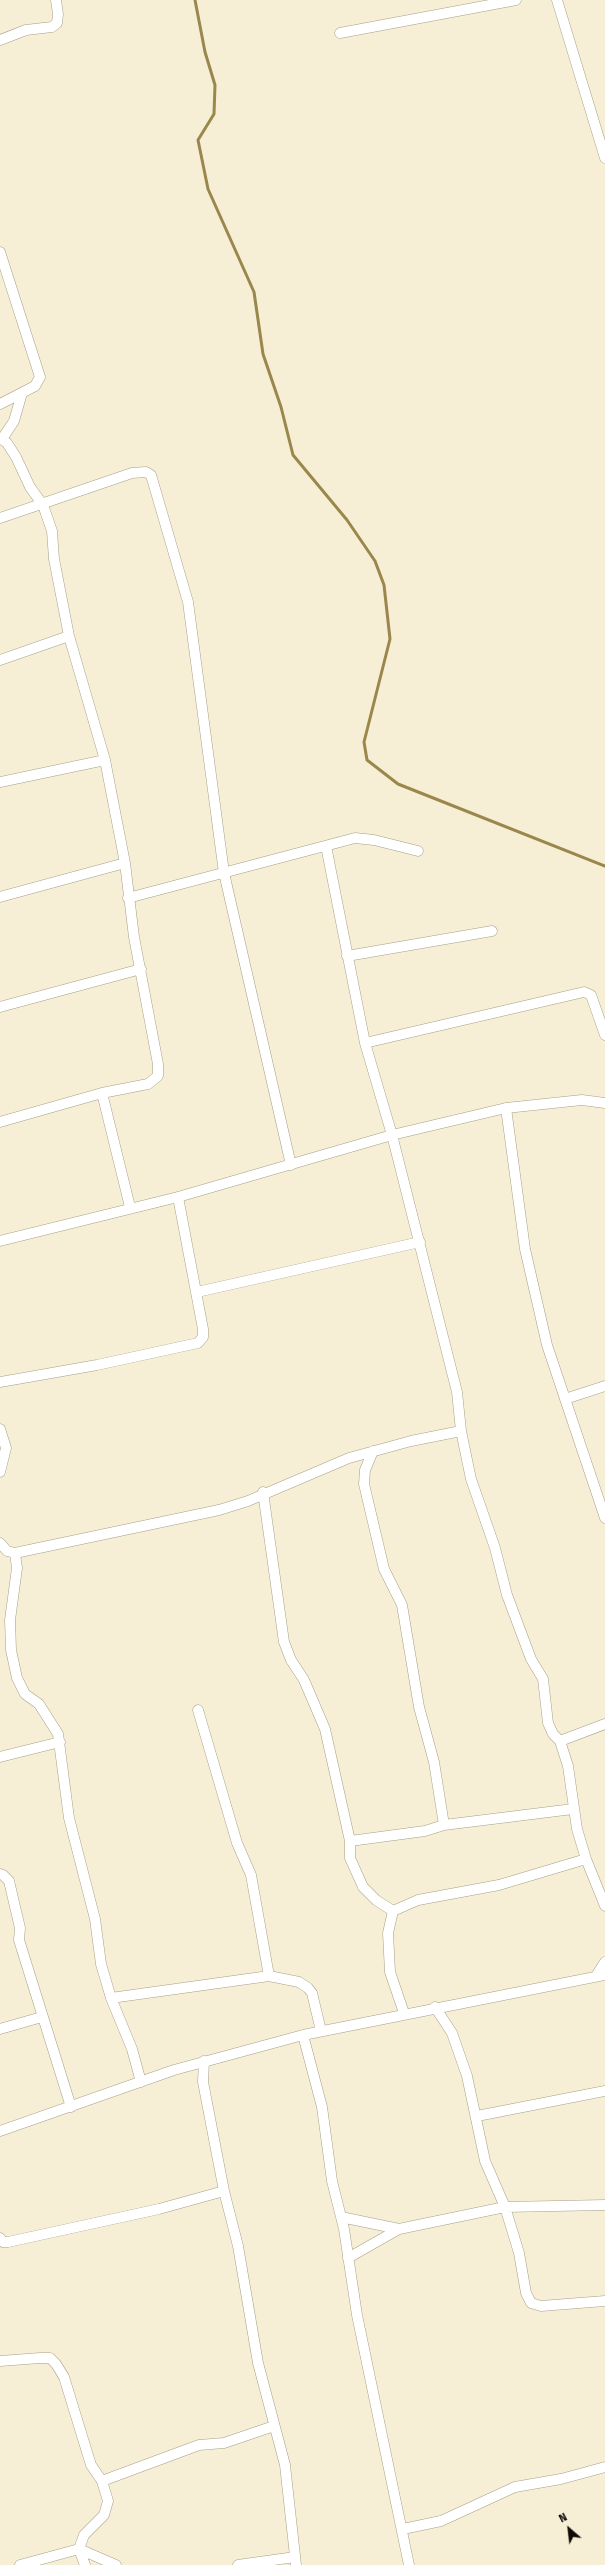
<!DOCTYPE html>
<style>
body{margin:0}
#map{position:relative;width:605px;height:2565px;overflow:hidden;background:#f6efd6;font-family:"Fira Sans",sans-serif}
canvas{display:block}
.north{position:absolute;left:549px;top:2509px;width:40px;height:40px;-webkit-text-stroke:3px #f6efd6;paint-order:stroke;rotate:332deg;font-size:11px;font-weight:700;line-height:16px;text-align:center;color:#0e0b04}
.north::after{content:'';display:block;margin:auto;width:14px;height:18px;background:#0e0b04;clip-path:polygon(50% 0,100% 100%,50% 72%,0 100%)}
</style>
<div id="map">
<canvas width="605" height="2565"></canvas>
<div class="north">N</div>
</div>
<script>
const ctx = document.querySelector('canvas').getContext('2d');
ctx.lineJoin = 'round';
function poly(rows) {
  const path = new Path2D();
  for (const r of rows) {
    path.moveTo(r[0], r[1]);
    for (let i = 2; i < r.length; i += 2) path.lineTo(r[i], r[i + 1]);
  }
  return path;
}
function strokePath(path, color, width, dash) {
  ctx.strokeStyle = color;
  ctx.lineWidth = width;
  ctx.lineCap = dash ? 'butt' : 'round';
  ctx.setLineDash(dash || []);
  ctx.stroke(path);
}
strokePath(poly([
 [195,0,205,52,215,85,214,114,198,140,208,189,254,292,263,354,281,407,293,455,347,520,375,561,384,585,390,639,364,742,367,760,398,784,605,866]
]), '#99874b', 3);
const minor = poly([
 [557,0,605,158],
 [340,33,516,0],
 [0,40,26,30,52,27,57,23,58,14,56,0],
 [0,252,40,377,35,386,0,404],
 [0,438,7,443,16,457,30,487,43,505,52,531,54,559,69,636,105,760,125,863,134,937,158,1064,158,1076,148,1084,102,1093,0,1122],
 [2,439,14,421,22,393],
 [0,518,132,473,146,472,151,475,188,602,224,873,291,1165],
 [0,660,69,636],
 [0,782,105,760],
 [326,846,365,1043,392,1135,457,1392,461,1431,471,1479,495,1548,507,1595,531,1659,543,1679,548,1723,553,1734,560,1741,568,1766,577,1829,586,1859,605,1906],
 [0,897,125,863],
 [128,898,355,838,374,840,418,851],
 [347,956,492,931],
 [0,1007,141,969],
 [365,1043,584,992,591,995,605,1035],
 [102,1093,130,1207],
 [506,1108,525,1249,547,1345,605,1518],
 [0,1241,178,1197,392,1135,506,1108,582,1100,605,1103],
 [197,1292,420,1242],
 [0,1382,97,1365,198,1343,203,1337,203,1329,178,1197],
 [565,1399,605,1386],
 [0,1429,6,1448,0,1472],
 [373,1451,365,1470,364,1484,384,1569,402,1605,419,1707,434,1762,444,1825],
 [263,1492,284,1642,291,1660,304,1680,325,1729,350,1841,350,1858,363,1887,376,1900,393,1911],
 [0,1543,7,1551,15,1553,219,1510,248,1501,349,1458,411,1441,461,1431],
 [15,1553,17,1568,10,1620,11,1650,17,1678,25,1694,39,1704,58,1734,69,1818,95,1919,101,1964,111,1998,132,2049,141,2082],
 [198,1710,237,1843,251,1875,269,1976],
 [560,1741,605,1724],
 [0,1757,60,1742],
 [350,1841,425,1831,444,1825,573,1809],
 [0,1874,3,1875,9,1881,20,1928,19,1940,71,2107],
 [596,1976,605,1962],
 [111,1998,269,1976,299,1982,308,1988,312,1993,321,2031],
 [435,2007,452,2033,467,2076,485,2161,505,2207,519,2253,526,2293,531,2303,541,2306,605,2301],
 [404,2013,390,1972,388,1933,393,1911,418,1900,499,1885,586,1859],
 [0,2029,42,2017],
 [303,2035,322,2107,332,2181,344,2229,357,2315,409,2565],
 [204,2061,203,2082,224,2191,238,2246,258,2363,285,2465,296,2565],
 [477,2116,605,2091],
 [0,2131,174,2070,303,2035,605,1975],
 [341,2217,399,2229],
 [0,2238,3,2242,8,2242,159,2209,224,2191],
 [348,2258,399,2229,505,2207,605,2205],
 [0,2361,40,2358,50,2358,56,2364,64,2377,87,2452,91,2465,102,2481,108,2501,104,2515,84,2535,79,2549,116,2565],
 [102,2481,199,2445,224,2443,274,2426],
 [403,2529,441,2521,515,2487,561,2479,605,2467],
 [20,2565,79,2549,85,2565],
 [238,2565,295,2557]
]);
strokePath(minor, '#a69f88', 11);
strokePath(minor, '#fff', 10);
</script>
